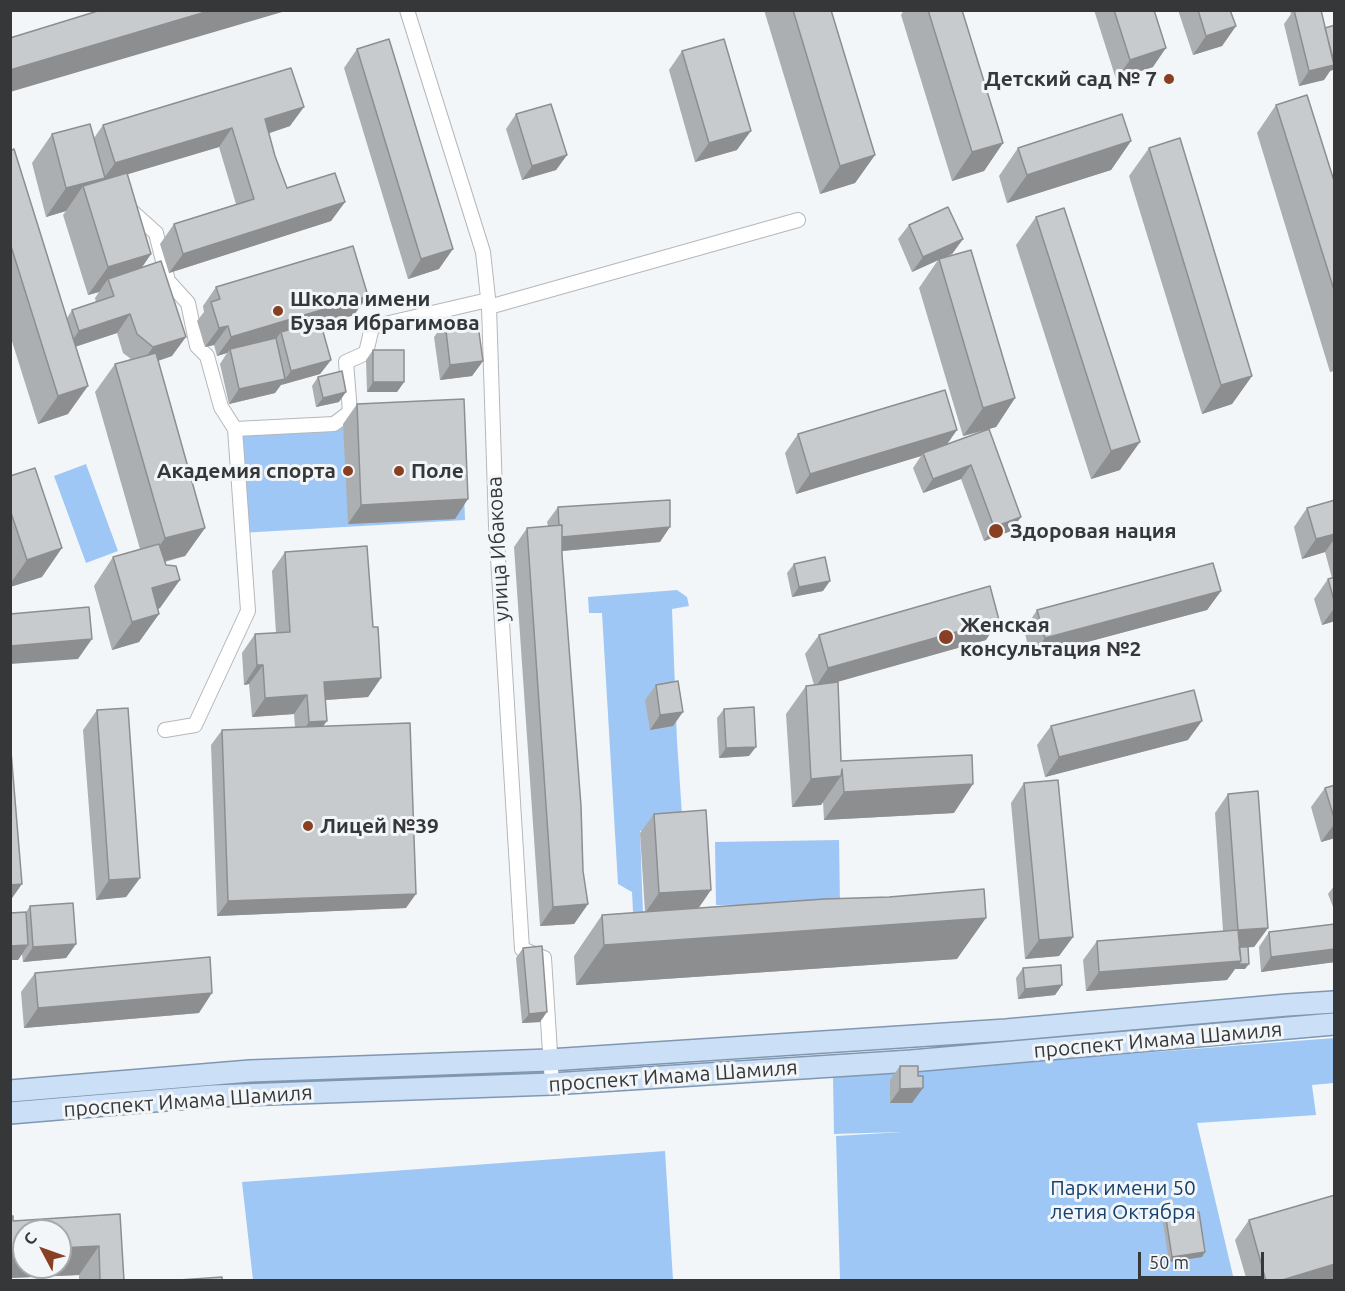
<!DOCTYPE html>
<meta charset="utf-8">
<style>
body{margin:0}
#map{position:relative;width:1345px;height:1291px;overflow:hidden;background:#f3f6f9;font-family:Ubuntu,sans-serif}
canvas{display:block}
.frame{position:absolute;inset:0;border:12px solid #363738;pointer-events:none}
.north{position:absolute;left:12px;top:1219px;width:60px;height:60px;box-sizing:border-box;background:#f3f6f9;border:2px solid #a7aaac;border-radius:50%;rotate:311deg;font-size:16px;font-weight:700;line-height:24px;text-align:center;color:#363738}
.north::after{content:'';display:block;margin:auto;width:21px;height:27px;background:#883f22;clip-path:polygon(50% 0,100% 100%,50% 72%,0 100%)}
.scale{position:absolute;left:1138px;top:1252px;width:126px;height:27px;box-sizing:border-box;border:3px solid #363738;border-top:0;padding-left:8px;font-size:18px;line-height:21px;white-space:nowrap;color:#363738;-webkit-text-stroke:4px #f3f6f9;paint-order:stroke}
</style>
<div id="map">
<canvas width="1345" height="1291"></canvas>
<div class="frame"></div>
<div class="north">С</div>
<div class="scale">50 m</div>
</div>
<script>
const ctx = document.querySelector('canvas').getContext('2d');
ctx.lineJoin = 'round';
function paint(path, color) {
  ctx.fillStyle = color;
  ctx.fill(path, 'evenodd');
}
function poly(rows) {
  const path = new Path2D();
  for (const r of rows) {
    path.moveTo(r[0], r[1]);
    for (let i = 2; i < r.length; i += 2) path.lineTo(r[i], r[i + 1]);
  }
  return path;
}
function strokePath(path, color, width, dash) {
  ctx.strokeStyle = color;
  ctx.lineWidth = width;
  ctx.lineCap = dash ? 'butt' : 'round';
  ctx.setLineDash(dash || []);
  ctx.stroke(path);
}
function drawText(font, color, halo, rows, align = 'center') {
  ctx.font = font + ' Ubuntu,sans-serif';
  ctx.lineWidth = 6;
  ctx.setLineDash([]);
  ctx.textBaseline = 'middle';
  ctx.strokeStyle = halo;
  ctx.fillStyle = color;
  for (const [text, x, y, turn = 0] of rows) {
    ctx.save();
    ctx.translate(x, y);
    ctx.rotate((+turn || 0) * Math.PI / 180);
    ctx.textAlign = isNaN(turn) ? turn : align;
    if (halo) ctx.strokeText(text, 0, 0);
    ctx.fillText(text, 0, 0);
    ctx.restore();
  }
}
paint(poly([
 [461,410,465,520,240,533,228,422],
 [86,464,118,551,86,563,54,476],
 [677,590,687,597,689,606,672,609,677,741,682,815,692,828,640,831,643,913,633,912,632,892,618,884,602,613,589,613,588,597],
 [839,840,840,904,716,905,715,842],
 [1334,1038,1334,1083,1312,1085,1316,1115,1197,1123,1234,1280,840,1280,836,1136,902,1132,834,1134,833,1077],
 [665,1151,673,1280,253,1280,242,1182]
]), '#9ec7f5');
const street = poly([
 [407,10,483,252,489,307,496,525,522,949,544,958,552,1084],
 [127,207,156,233,168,281,188,303,197,346,207,356,221,407,235,429],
 [489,307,798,220],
 [165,730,195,725,248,611,235,429,334,424,350,412,346,362,366,353,372,327,488,300]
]);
const primary = poly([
 [10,1091,250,1071,549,1060,1006,1030,1287,1005,1334,1002],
 [10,1113,213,1096,552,1084,911,1061,1334,1024]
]);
strokePath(street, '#b5b7ba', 16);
strokePath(primary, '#8097b1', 24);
strokePath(street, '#fff', 14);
strokePath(primary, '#cbe0f7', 21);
paint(poly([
 [764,10,831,10,875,155,855,183,820,194],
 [904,10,962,10,1003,143,984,171,952,181,901,15],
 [1094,10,1154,10,1153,67,1116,79],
 [1178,10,1230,10,1236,26,1222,46,1193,55],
 [1290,10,1321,10,1325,28,1335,25,1335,69,1330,71,1324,80,1299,86,1284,24,1291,14],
 [357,49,439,269,408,279,344,68],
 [682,51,737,150,695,162,669,70],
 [1276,105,1335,184,1335,371,1330,372,1257,133],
 [516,114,567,155,556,170,522,180,506,129],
 [103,125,290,126,269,133,275,156,287,188,345,202,331,221,169,273,160,244,174,224,236,204,219,147,127,174,151,254,141,268,172,356,158,361,205,528,185,556,165,562,160,608,158,609,159,614,139,642,112,650,94,586,113,557,140,549,95,392,115,364,131,359,123,353,117,333,75,347,68,414,38,424,10,335,10,151,67,318,72,310,96,302,95,298,99,292,88,295,63,215,66,211,46,217,32,163,52,134,94,138],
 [1131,141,1111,170,1007,203,999,176,1018,148],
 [1149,148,1252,376,1232,404,1202,414,1129,176],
 [1036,217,1120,470,1091,479,1016,245],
 [909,225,963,239,952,254,943,258,1015,398,996,427,963,436,919,288,938,260,912,272,898,239],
 [216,287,354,315,321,325,331,360,320,374,281,385,275,393,229,404,220,364,227,353,217,356,214,345,205,347,197,321,204,312,203,306],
 [445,322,483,361,472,376,440,380,434,337],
 [373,350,404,382,397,392,367,392,366,360],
 [318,377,339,402,316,407,312,386],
 [357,404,455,519,348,524,343,424],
 [989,429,1011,531,984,541,961,479,923,493,913,468,921,456,796,494,785,453,798,434,947,444],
 [10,476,42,577,10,587],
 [1335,500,1335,621,1322,625,1314,599,1328,579,1332,578,1325,552,1302,559,1294,527,1307,508],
 [558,507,660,542,562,551,583,871,588,904,574,924,540,926,514,547,527,528,548,526,547,522],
 [285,552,373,627,381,678,368,697,325,700,323,726,406,908,217,916,211,745,222,730,295,727,294,714,252,717,249,684,244,685,242,653,255,634,276,633,272,571],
 [794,564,823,591,792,597,787,573],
 [1221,591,1207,610,1031,657,1024,630,1037,610],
 [819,635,986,640,834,683,841,761,954,813,824,820,823,802,821,805,792,807,786,714,806,686,814,685,805,654],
 [656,685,673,726,650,730,645,700],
 [724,709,749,756,719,758,717,718],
 [97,710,140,878,126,897,96,900,83,730],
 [1051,726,1188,740,1045,777,1037,745],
 [1024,783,1073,937,1059,956,1025,959,1011,803],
 [1335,785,1335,838,1321,842,1311,807,1325,788],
 [1228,794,1268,928,1254,947,1248,947,1245,969,1235,969,1227,980,1086,991,1083,960,1097,941,1223,931,1215,813],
 [654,814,698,908,957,959,576,985,574,956,602,915,645,912,640,833],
 [1335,885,1335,912,1328,894],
 [30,906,76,944,66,958,23,962,22,954,18,960,26,912],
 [1335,924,1335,962,1261,972,1259,947,1269,932],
 [523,948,540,1022,522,1023,516,958],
 [1023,968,1062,985,1055,995,1018,999,1016,978],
 [35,973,199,1013,24,1028,21,992],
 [900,1066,912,1103,890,1103,890,1080],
 [1335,1195,1335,1280,1247,1281,1235,1240,1249,1220],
 [120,1214,124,1281,79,1281,79,1275,10,1278,10,1216,13,1221],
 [1166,1218,1205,1252,1202,1257,1169,1262,1163,1223]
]), '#acafb1');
paint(poly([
 [212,10,289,10,10,92,10,70],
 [1236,26,1222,46,1193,55,1206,36],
 [1166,48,1153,67,1116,79,1130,60],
 [1335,62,1335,69,1330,71,1324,80,1299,86,1309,71],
 [304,107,290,126,252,139,265,119],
 [232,128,219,147,102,182,83,186,66,211,46,217,66,188,104,178,115,163],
 [751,131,737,150,695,162,709,143],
 [1131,141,1111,170,1007,203,1027,175],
 [1003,143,984,171,952,181,972,152],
 [567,155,556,170,522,180,532,166],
 [875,155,855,183,820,194,840,166],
 [345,202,331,221,169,273,183,254],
 [963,239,952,254,912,272,923,257],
 [453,249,439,269,408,279,421,259],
 [151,254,132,282,108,279,99,292,88,295,108,267],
 [368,296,354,315,282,337,281,332,276,339,230,349,227,353,217,356,231,337],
 [130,314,117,333,65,350,79,331],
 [228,326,214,345,205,347,219,328],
 [186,337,172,356,139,367,153,347],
 [331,360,320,374,281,385,291,371],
 [483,361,472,376,440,380,450,365],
 [1252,376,1232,404,1202,414,1221,385],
 [285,379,275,393,229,404,239,389],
 [373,382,404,382,397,392,367,392],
 [88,386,68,414,38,424,58,396],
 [346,392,339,402,316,407,323,398],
 [1015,398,996,427,963,436,983,408],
 [957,430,943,450,923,453,921,456,796,494,810,474],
 [1140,442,1120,470,1091,479,1111,451],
 [971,465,961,479,923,493,933,479],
 [468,499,455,519,348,524,361,505],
 [1021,517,1011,531,984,541,994,527],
 [670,527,660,542,550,552,560,537],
 [205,528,185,556,145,566,165,538],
 [1335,534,1335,538,1325,552,1302,559,1316,539],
 [62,548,42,577,10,587,10,584,27,560],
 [180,580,160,608,132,617,152,588],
 [830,581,823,591,792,597,799,587],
 [1221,591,1207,610,1031,657,1045,638],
 [1335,607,1335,621,1322,625],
 [159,614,139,642,112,650,132,622],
 [999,620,986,640,815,688,828,668],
 [92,639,78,659,10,664,10,646],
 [257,665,263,665,249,684,244,685],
 [381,678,368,697,311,701,324,682],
 [307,695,294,714,252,717,265,698],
 [683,712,673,726,650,730,660,715],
 [327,721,313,740,296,742,309,722],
 [1202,721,1188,740,1045,777,1059,757],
 [756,747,749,756,719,758,726,748],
 [841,776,821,805,792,807,811,779],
 [973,784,954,813,824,820,844,792],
 [1335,823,1335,838,1321,842],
 [140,878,126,897,96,900,109,880],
 [22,884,10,901,10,885],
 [711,890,698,909,645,913,659,893],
 [416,894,406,908,217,916,228,901],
 [588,904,574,924,540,926,553,907],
 [986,918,957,959,576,985,604,945],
 [1268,928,1254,947,1224,949,1238,930],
 [1073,937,1059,956,1025,959,1039,940],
 [76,944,66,958,23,962,33,947],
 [28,945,18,960,10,960,10,946],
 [1335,949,1335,962,1261,972,1271,957],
 [1241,961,1249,964,1245,969,1235,969,1227,980,1086,991,1099,972],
 [1062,985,1055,995,1018,999,1025,989],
 [212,993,199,1013,24,1028,38,1008],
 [547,1012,540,1022,522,1023,529,1014],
 [923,1088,912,1103,890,1103,900,1089],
 [99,1246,79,1275,10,1278,10,1251,24,1250,24,1267,60,1267,60,1248],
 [1205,1252,1202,1257,1169,1262,1172,1257],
 [1335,1264,1335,1280,1279,1281]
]), '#8c8e90');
const building = poly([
 [101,10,212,10,10,70,10,38,101,10],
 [793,10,831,10,875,155,840,166,793,10],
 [928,10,962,10,1003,143,972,152,928,10],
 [1114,10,1154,10,1166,48,1130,60,1114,10],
 [1198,10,1230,10,1236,26,1206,36,1198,10],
 [1294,10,1321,10,1334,65,1309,71,1294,10],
 [1335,25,1335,62,1334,62,1325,28,1335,25],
 [389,39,453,249,421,259,357,49,389,39],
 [724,39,751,131,709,143,682,51,724,39],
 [291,68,304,107,265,119,275,156,287,188,335,173,345,202,183,254,174,224,254,199,232,128,115,163,103,125,291,68],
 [1307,95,1335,184,1335,293,1276,105,1307,95],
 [551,104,567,155,532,166,516,114,551,104],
 [1122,114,1131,141,1027,175,1018,148,1122,114],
 [90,124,105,178,66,188,52,134,90,124],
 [1180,138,1252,376,1221,385,1149,148,1180,138],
 [14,149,88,386,58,396,10,243,10,151,14,149],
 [127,173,151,254,108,267,83,186,127,173],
 [948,207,963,239,923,257,909,225,948,207],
 [1064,208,1140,442,1111,451,1036,217,1064,208],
 [353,246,368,296,231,337,228,326,219,328,211,302,220,299,216,287,353,246],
 [971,250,1015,398,983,408,939,259,971,250],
 [161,261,186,337,153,347,137,334,130,314,79,331,72,310,114,296,108,279,161,261],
 [477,318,483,361,450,365,445,322,477,318],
 [320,321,331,360,291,371,281,332,320,321],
 [276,338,285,379,239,389,230,349,276,338],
 [373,350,404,350,404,382,373,382,373,350],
 [156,353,205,528,165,538,115,364,156,353],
 [342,371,346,392,323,398,318,377,342,371],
 [945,390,957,430,810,474,798,434,945,390],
 [464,399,468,499,361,505,357,404,464,399],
 [989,429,1021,517,994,527,971,465,933,479,923,453,989,429],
 [35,468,62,548,27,560,10,510,10,476,35,468],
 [670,500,670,527,562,537,562,525,559,525,558,507,670,500],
 [1335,500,1335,534,1316,539,1307,508,1335,500],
 [562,525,562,555,581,806,583,871,588,904,553,907,527,528,562,525],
 [159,544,166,565,176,566,180,580,152,588,159,614,132,622,113,557,159,544],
 [367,546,373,627,378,627,381,678,324,682,327,721,309,722,307,695,265,698,263,665,257,665,255,634,290,632,285,552,367,546],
 [825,557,830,581,799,587,794,564,825,557],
 [1213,563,1221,591,1045,638,1037,610,1213,563],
 [1335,577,1335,604,1328,579,1335,577],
 [990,586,999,620,828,668,819,635,990,586],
 [89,607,92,639,10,646,10,614,89,607],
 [678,681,683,712,660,715,656,685,678,681],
 [838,682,841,761,972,755,973,784,844,792,842,769,841,776,811,779,806,686,838,682],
 [1194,690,1202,721,1059,757,1051,726,1194,690],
 [754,707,756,747,726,748,724,709,754,707],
 [128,708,140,878,109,880,97,710,128,708],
 [410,723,416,894,228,901,222,730,410,723],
 [10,739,22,884,10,885,10,739],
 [1058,780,1073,937,1039,940,1024,783,1058,780],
 [1335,785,1335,821,1325,788,1335,785],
 [1258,791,1268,928,1238,930,1228,794,1258,791],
 [706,810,711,890,659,893,654,814,706,810],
 [984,889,986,918,604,945,602,915,824,899,889,897,984,889],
 [73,903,76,944,33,947,30,906,73,903],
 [26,912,28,945,10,946,10,913,26,912],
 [1335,924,1335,949,1271,957,1269,932,1335,924],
 [1238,930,1241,961,1099,972,1097,941,1238,930],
 [542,946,547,1012,529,1014,523,948,542,946],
 [1239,947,1248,947,1249,964,1238,964,1241,961,1239,947],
 [210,957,212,993,38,1008,35,973,210,957],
 [1061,965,1062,985,1025,989,1023,968,1061,965],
 [900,1066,918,1066,918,1076,923,1076,923,1088,900,1089,900,1066],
 [1335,1195,1335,1264,1279,1281,1266,1281,1249,1220,1335,1195],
 [1199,1212,1205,1252,1172,1257,1166,1218,1199,1212],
 [120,1214,124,1281,100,1281,99,1246,60,1248,60,1231,24,1231,24,1250,10,1251,10,1216,13,1216,13,1221,120,1214],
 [222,1277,222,1281,179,1281,179,1280,222,1277]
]);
paint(building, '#c8cbce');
strokePath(building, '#8c8e90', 1.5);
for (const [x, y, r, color] of [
 [1169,79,6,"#883f22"],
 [278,311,6,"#883f22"],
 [348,471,6,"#883f22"],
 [399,471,6,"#883f22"],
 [996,531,8,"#883f22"],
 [946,637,8,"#883f22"],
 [308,826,6,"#883f22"]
]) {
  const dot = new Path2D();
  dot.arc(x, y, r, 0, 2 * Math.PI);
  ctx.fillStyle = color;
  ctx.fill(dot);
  strokePath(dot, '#f3f6f9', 2);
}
drawText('bold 21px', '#363738', '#f3f6f9', [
 ["Детский сад № 7",1157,79,"right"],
 ["Школа имени",290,299],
 ["Бузая Ибрагимова",290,323],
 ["Академия спорта",336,471,"right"],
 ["Поле",411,471],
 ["Здоровая нация",1010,531],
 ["Женская",960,625],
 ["консультация №2",960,649],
 ["Лицей №39",320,826]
], 'left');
drawText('21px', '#363738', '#f3f6f9', [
 ["улица Ибакова",498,549,-93],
 ["проспект Имама Шамиля",1158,1040,-5],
 ["проспект Имама Шамиля",673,1076,-4],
 ["проспект Имама Шамиля",188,1101,-4]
]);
drawText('21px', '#16416c', '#f3f6f9', [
 ["Парк имени 50",1123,1188],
 ["летия Октября",1123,1212]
]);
</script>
